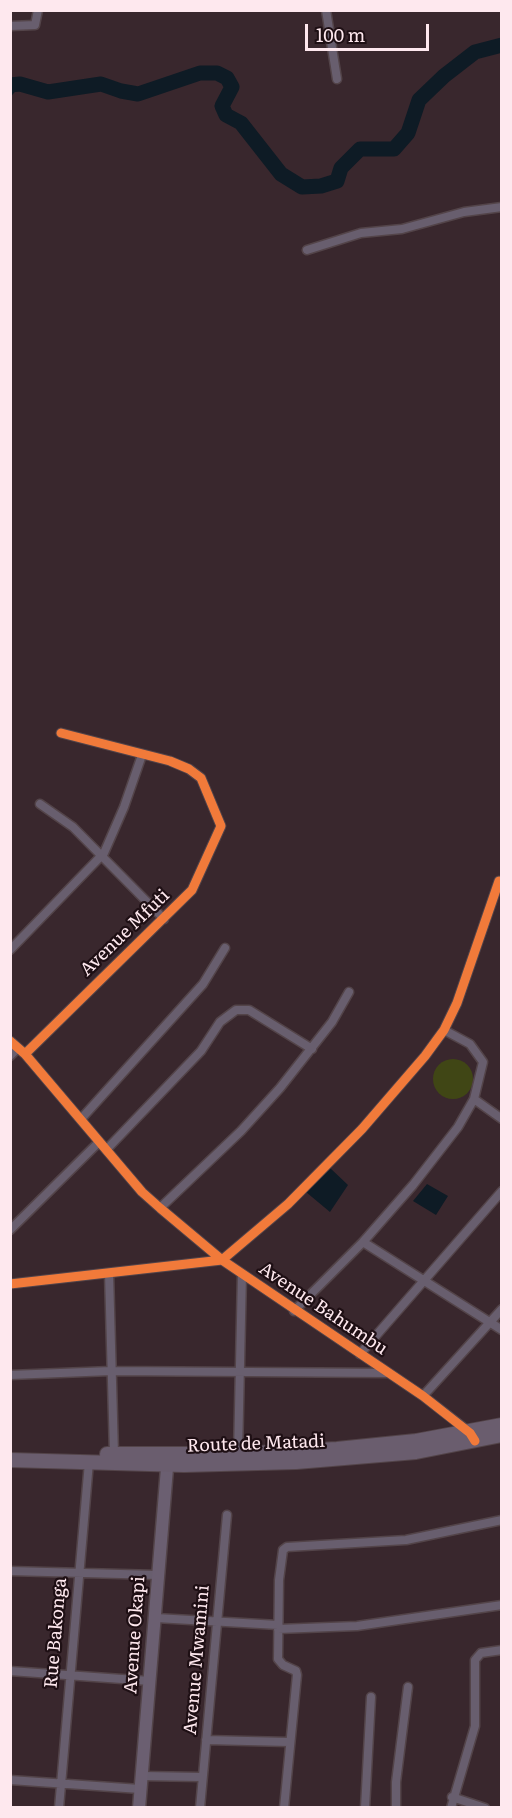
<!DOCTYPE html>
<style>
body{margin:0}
#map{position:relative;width:512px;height:1818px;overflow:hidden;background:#39272d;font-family:Literata,serif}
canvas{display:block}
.frame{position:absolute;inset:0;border:12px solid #fee8ee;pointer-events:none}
.scale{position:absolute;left:305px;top:24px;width:124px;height:27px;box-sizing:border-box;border:3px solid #fee8ee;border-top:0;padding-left:8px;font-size:18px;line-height:21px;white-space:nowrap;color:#fee8ee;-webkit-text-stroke:4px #1e0f14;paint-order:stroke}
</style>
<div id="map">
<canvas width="512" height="1818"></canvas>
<div class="frame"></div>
<div class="scale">100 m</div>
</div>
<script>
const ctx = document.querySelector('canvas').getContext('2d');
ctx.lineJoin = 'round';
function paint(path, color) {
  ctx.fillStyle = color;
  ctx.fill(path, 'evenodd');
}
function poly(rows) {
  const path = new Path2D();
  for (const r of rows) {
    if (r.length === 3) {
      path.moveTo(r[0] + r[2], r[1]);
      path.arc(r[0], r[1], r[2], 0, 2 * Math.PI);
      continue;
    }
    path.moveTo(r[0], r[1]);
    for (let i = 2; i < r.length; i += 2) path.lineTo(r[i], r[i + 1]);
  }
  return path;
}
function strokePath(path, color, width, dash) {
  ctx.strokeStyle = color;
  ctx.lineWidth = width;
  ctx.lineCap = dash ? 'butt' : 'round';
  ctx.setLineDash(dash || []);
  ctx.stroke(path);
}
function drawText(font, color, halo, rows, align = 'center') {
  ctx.font = font + ' Literata,serif';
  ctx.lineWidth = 4.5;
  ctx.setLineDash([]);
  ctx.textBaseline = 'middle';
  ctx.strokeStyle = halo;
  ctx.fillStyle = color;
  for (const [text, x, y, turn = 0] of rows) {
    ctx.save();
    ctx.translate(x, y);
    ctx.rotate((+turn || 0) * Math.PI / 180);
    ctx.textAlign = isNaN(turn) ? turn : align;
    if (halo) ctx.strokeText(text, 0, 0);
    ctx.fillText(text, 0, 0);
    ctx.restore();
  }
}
paint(poly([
 [453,1079,20]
]), '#404615');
paint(poly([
 [329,1167,348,1185,330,1212,306,1192],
 [427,1184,448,1196,436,1215,413,1201]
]), '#0e1b25');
strokePath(poly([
 [10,96,20,84]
]), '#0e1b25', 2);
strokePath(poly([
 [10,85,20,84,48,92,101,84,121,91,138,94,200,73,217,73,227,78,232,87,222,106,226,115,241,123,281,174,302,187,321,186,337,181,341,168,360,149,394,149,408,133,419,100,444,76,475,52,502,45]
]), '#0e1b25', 15);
const street = poly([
 [326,10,337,79],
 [10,26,35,25,38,10],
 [307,250,361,233,402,229,464,212,502,207],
 [40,804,73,827,164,919],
 [10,950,104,853,124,807,142,755],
 [10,1041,25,1054,142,1192,160,1208,222,1260,423,1396,468,1431],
 [25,1054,192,890,221,826,201,778,189,769,170,761,61,733],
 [10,1056,18,1048],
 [474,1099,502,1119],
 [81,1119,203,984,225,948],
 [107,1149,201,1051,220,1022,236,1010,249,1010,312,1049],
 [160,1208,241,1131,280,1088,332,1022,349,992],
 [10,1230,99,1142],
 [363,1242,502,1330],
 [109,1273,114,1454],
 [10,1284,222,1260,288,1204,362,1129,425,1056,444,1030,457,1003,499,881],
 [294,1311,363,1242,413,1185,458,1127,474,1099,483,1062,470,1044,444,1030],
 [360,1354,502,1191],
 [10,1375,111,1371,388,1373],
 [423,1396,502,1309],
 [238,1454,242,1274],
 [10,1571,158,1575],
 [156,1618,278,1625],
 [278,1629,357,1626,502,1605],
 [10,1671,150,1681],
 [206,1740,289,1742],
 [142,1776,201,1777],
 [10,1780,140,1789],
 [452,1797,485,1808],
 [59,1808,89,1462],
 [200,1808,227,1515],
 [284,1808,297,1675,296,1671,283,1665,278,1659,279,1580,283,1550,287,1547,406,1540,502,1520],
 [365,1808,371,1697],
 [396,1808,396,1782,408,1687],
 [451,1808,475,1726,475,1660,481,1653,502,1650]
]);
const secondary = poly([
 [139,1808,168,1456]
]);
const primary = poly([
 [107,1454,238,1454,337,1449,416,1441,502,1425],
 [10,1460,184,1465,296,1462,416,1452,502,1435]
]);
strokePath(street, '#534449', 11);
strokePath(secondary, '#534449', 15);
strokePath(primary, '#534449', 16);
strokePath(street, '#685e6e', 8);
strokePath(secondary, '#6b5f71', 12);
strokePath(primary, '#6a5d6e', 14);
strokePath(poly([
 [10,1041,25,1054,142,1192,160,1208,222,1260,423,1396,470,1433,475,1441],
 [25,1054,192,890,221,826,201,778,189,769,170,761,61,733],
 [10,1284,222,1260,288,1204,362,1129,425,1056,444,1030,457,1003,499,881]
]), '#f17a3a', 9);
drawText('18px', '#fee8ee', '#1e0f14', [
 ["Avenue Mfuti",125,933,-44],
 ["Avenue Bahumbu",323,1309,34],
 ["Route de Matadi",256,1444,-2],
 ["Rue Bakonga",56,1633,-85],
 ["Avenue Okapi",135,1635,-86],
 ["Avenue Mwamini",197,1660,-85]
]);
</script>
